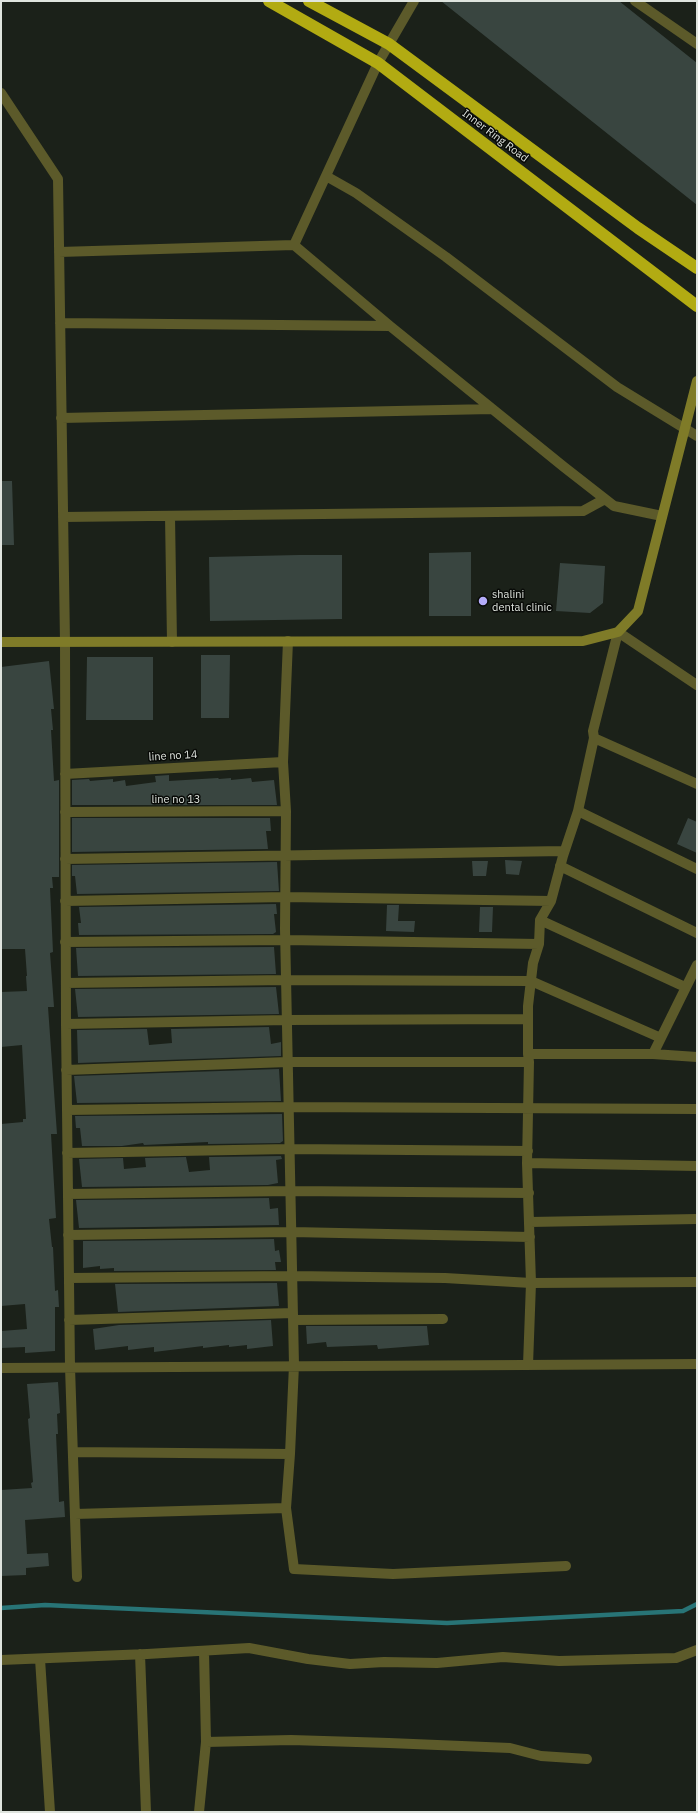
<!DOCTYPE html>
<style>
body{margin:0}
#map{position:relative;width:698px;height:1813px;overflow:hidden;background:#1b2119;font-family:"IBM Plex Sans",sans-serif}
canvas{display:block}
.frame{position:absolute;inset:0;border:2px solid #dfe4de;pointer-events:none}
</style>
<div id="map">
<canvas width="698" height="1813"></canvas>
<div class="frame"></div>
</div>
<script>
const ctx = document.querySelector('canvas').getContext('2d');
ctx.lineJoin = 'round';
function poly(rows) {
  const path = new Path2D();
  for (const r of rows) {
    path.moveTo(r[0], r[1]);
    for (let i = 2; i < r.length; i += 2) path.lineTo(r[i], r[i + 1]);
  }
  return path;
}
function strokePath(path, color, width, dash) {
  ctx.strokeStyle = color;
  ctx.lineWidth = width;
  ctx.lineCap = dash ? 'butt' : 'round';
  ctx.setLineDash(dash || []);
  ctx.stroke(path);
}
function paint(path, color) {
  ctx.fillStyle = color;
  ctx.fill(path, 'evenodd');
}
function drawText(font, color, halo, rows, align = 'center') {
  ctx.font = font + ' "IBM Plex Sans",sans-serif';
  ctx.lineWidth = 3;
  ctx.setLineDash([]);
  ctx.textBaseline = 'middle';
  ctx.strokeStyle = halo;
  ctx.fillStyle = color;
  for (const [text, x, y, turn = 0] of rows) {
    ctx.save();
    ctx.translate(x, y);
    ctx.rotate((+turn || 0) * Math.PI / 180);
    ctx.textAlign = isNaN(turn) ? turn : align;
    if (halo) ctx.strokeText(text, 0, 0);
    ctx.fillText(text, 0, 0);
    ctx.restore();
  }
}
strokePath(poly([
 [1,1608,45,1605,447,1623,683,1611,697,1604]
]), '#287476', 4.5);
paint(poly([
 [441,1,619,1,697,63,697,205],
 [1,481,12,481,14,545,1,545],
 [471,552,471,616,429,616,429,553],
 [299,555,342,555,342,619,210,621,209,557],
 [560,563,605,566,603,603,590,613,556,611],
 [201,655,230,655,229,718,201,718],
 [87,657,153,657,153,720,86,720],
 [49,661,54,709,51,709,53,730,51,730,54,781,59,780,59,877,52,877,53,888,50,888,53,952,50,953,54,1007,48,1007,57,1134,51,1134,56,1218,49,1219,52,1247,53,1247,55,1291,58,1290,59,1307,55,1307,55,1351,25,1353,25,1347,1,1348,1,1331,27,1329,25,1304,1,1306,1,1124,23,1122,23,1119,26,1119,22,1045,1,1047,1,992,27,991,26,976,27,976,25,949,2,949,1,667],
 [169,775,169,781,218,778,219,779,231,778,231,780,251,778,252,782,274,780,277,805,72,805,72,780,89,779,90,781,113,779,113,782,125,780,126,786,156,782,155,776],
 [72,818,270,818,271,831,266,831,268,849,72,852],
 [688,818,697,822,697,853,677,844],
 [505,860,522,861,519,875,506,874],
 [472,861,488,861,486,876,473,876],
 [277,862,279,891,77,894,75,876,72,876,72,865],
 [276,904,277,914,274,914,276,932,273,934,79,935,78,923,81,923,79,907],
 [387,905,399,905,398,921,415,921,414,932,386,931],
 [480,907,493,907,492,932,479,932],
 [274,947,276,974,78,976,76,948],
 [276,987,279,1014,78,1017,75,989],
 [269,1027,271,1044,281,1042,281,1056,78,1063,77,1030,147,1029,149,1045,172,1043,171,1029],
 [279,1069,281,1101,77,1103,74,1076],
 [282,1114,283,1141,280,1143,208,1144,208,1142,144,1145,143,1143,122,1146,82,1146,80,1128,76,1128,75,1116],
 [281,1156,282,1159,276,1160,278,1183,268,1185,82,1187,79,1159,123,1158,124,1169,146,1167,145,1158,186,1157,189,1172,210,1170,209,1157],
 [269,1198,270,1209,278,1208,279,1225,79,1228,76,1200],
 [274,1239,275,1251,279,1250,281,1262,275,1262,276,1270,114,1271,114,1268,100,1269,100,1266,83,1268,83,1241],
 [277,1283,279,1306,118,1312,115,1284],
 [271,1320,273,1346,247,1349,247,1345,229,1347,229,1345,203,1348,203,1346,154,1352,154,1347,128,1350,128,1346,95,1350,93,1329,119,1325],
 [306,1326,427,1326,429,1345,378,1349,377,1345,327,1347,326,1342,307,1344],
 [58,1382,60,1413,57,1414,58,1434,56,1434,58,1477,59,1502,64,1501,65,1517,25,1520,27,1554,48,1553,49,1566,26,1568,26,1575,1,1576,1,1490,32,1488,31,1483,33,1482,28,1419,30,1418,27,1384]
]), '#394540');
strokePath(poly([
 [635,1,697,44],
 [1,93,58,179,65,642,66,1024,70,1367,77,1577],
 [326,176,356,193,446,257,617,387,697,436],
 [294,245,390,326,564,467,614,506,662,516],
 [59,252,294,245,378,63,414,1],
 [60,323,390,326],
 [61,418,492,409],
 [170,516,172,642],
 [63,517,583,511,605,499],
 [594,738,697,784],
 [65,774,283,762],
 [578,811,697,869],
 [65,812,286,811],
 [65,859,564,851],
 [560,866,697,933],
 [65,901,286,897,551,901],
 [540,920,685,987],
 [65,942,286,940,539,944],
 [66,983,286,980,531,981,661,1038],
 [66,1024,287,1020,528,1019],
 [528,1054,653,1054,697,965],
 [653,1054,697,1057],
 [66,1070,288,1062,529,1062],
 [67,1110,289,1107,697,1109],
 [67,1153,290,1149,528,1151],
 [527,1163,697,1166],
 [68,1194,291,1191,529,1193],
 [530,1222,697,1219],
 [68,1235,292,1232,530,1237],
 [69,1278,292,1276,445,1278,531,1283,697,1282],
 [69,1320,293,1313],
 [293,1320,443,1319],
 [528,1365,531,1283,527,1163,529,1062,528,1054,528,1006,533,963,539,944,540,920,551,901,563,856,578,811,594,738,593,731,618,632,697,685],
 [1,1368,697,1364],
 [73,1452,290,1454,294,1365,285,929,286,811,283,762,288,641],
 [290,1454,286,1508,294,1569,393,1574,566,1566],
 [75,1514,286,1508],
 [204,1651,206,1742],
 [140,1654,146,1812],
 [40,1659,50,1812],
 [1,1660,147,1654,249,1648,308,1659,350,1664,384,1662,437,1663,503,1657,559,1661,676,1658,697,1650],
 [199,1812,206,1742,291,1740,389,1743,510,1748,541,1756,587,1759]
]), '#5c5a2a', 10);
strokePath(poly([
 [1,642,583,641,618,632,638,611,697,381]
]), '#7f7b28', 10);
strokePath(poly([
 [269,1,378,63,697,306],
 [309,1,389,44,638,228,697,268]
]), '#b2ab12', 12);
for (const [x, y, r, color] of [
 [483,601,5,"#b4acf9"]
]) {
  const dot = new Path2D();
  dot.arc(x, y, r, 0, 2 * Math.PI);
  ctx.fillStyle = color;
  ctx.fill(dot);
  strokePath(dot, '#080a07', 1.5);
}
drawText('11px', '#dfe4de', '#080a07', [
 ["Inner Ring Road",495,136,37],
 ["line no 14",173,756,-3],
 ["line no 13",176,800]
]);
drawText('11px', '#dfe4de', '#080a07', [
 ["shalini",492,595],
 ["dental clinic",492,608]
], 'left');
</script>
